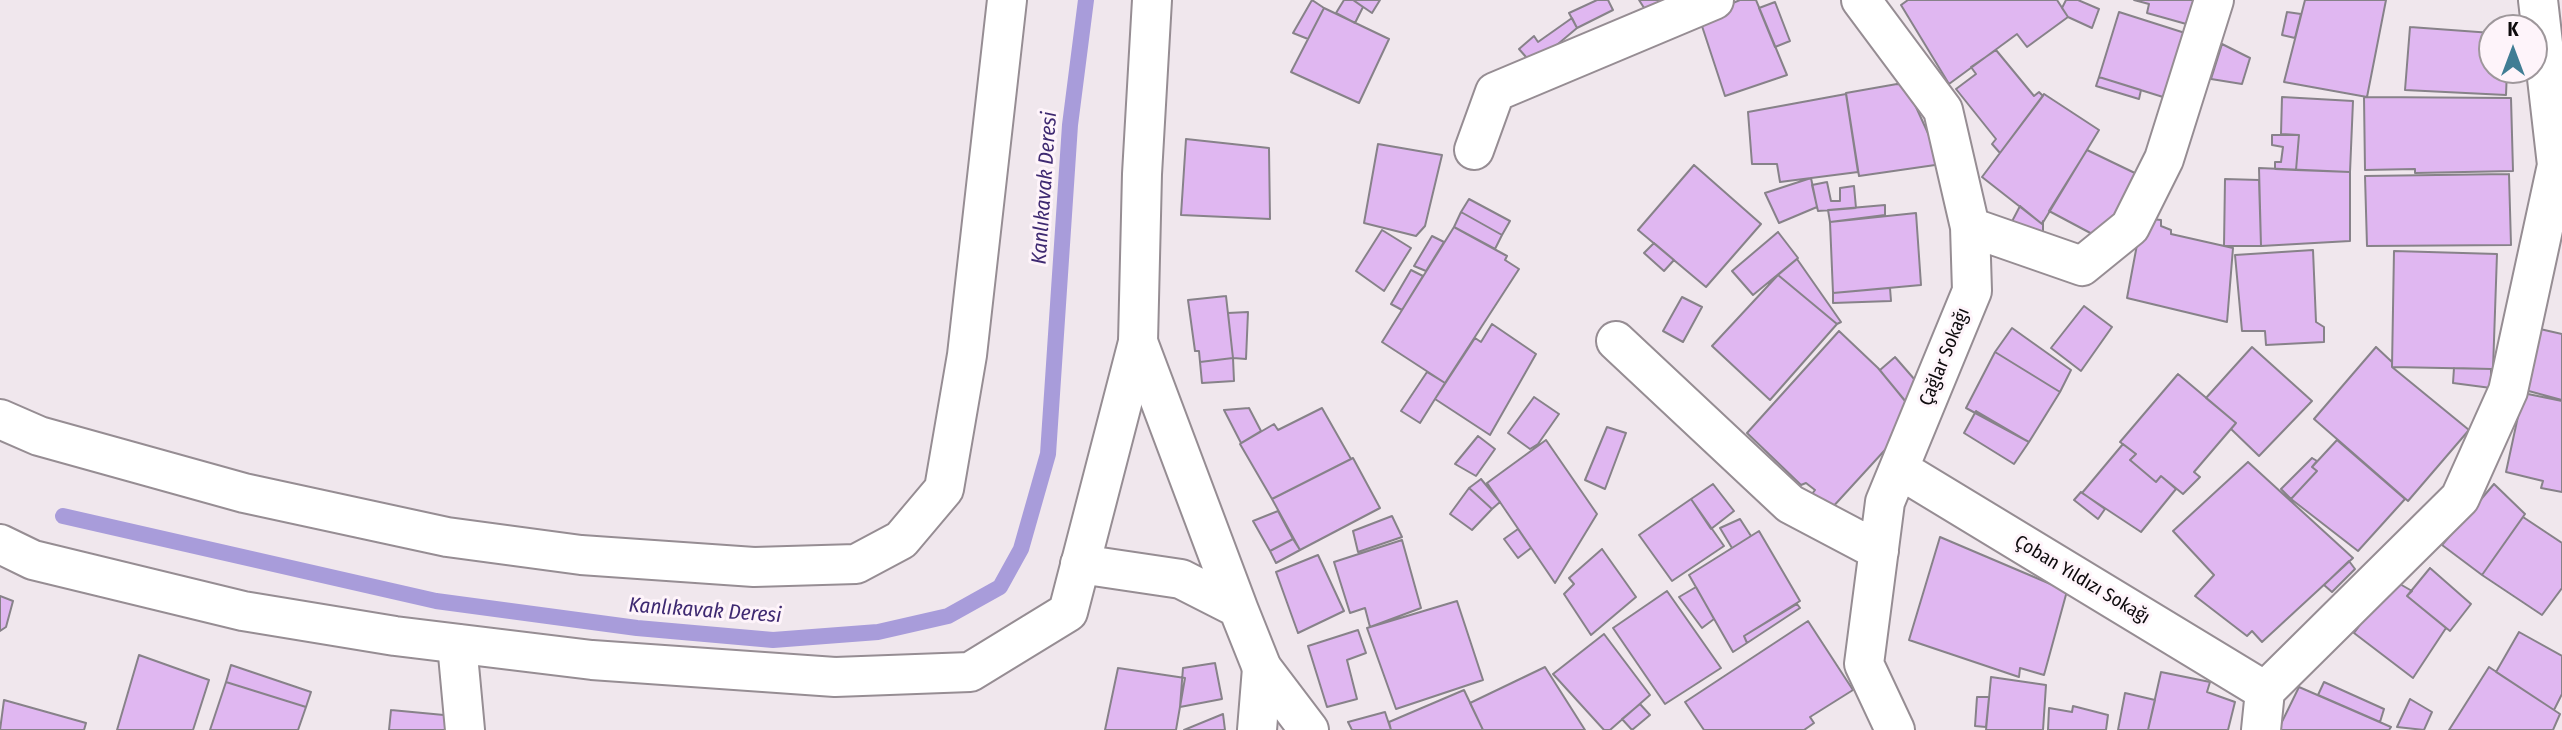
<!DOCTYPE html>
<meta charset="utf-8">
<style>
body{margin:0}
#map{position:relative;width:2562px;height:730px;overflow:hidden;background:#f0e7ed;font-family:"Fira Sans Condensed",sans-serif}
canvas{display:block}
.north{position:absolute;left:2478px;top:14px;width:70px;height:70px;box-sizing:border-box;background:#fef4fa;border:2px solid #9e979b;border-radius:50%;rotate:0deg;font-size:19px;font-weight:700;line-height:28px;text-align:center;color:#0e0b0d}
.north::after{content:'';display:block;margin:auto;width:24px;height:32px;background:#407d94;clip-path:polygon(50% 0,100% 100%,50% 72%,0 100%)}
</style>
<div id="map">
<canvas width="2562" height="730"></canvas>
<div class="north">K</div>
</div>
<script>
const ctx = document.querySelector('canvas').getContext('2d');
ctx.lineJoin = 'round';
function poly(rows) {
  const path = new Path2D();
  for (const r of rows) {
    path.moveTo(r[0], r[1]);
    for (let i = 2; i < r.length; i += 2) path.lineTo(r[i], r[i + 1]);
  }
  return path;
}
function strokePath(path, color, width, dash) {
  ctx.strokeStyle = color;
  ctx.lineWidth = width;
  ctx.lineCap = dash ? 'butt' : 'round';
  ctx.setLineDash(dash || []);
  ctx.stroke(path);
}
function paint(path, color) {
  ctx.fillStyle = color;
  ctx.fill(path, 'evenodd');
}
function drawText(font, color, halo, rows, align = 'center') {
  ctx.font = font + ' "Fira Sans Condensed",sans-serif';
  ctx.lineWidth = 6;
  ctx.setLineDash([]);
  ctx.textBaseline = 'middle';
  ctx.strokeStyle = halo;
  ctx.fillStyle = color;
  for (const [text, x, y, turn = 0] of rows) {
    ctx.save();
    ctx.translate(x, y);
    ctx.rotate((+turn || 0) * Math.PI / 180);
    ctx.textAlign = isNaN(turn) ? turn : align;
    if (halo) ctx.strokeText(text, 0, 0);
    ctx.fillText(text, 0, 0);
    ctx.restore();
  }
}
strokePath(poly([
 [63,516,436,601,637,628,773,640,878,632,948,616,1000,587,1021,549,1048,454,1070,125,1086,0]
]), '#a89cda', 16);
const building = poly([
 [1312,0,1324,8,1308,39,1293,33,1312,0],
 [1344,0,1353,0,1363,7,1355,23,1336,13,1344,0],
 [1353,0,1380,0,1372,13,1353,0],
 [1597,0,1608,0,1613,10,1577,28,1569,13,1597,0],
 [1639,0,1663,0,1646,11,1639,0],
 [1740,0,1756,0,1787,75,1725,96,1699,17,1740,0],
 [1908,0,2057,0,2068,17,2027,47,2017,34,1949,84,1901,5,1908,0],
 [2066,0,2078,0,2099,9,2092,28,2068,17,2062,8,2066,0],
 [2134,0,2205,0,2197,27,2147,13,2149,4,2134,0],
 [2305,0,2386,0,2367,97,2284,82,2305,0],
 [1775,2,1790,41,1775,47,1759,8,1775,2],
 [1324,8,1389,39,1359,103,1291,72,1324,8],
 [2119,12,2185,33,2163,97,2099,77,2119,12],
 [2287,12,2301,14,2295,38,2282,35,2287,12],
 [1572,18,1577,28,1533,65,1519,49,1534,36,1538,42,1572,18],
 [2410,27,2492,33,2492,70,2507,70,2506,95,2405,90,2410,27],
 [2222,44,2250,58,2242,84,2211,79,2222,44],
 [1996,50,2034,96,2039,92,2043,96,2000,153,1992,144,1996,139,1956,89,1976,74,1971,67,1996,50],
 [2099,77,2141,90,2139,99,2096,86,2099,77],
 [1897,84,1906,85,1942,164,1859,176,1846,93,1897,84],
 [1846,94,1858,172,1780,182,1777,164,1752,164,1748,112,1846,94],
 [2044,94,2099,130,2042,224,1982,177,2044,94],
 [2282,97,2353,101,2350,172,2296,170,2299,135,2281,134,2282,97],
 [2364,97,2511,98,2513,171,2415,173,2415,169,2365,170,2364,97],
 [2272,135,2299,135,2296,170,2275,169,2275,162,2281,162,2283,147,2272,145,2272,135],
 [1186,139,1269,148,1270,219,1181,215,1186,139],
 [1378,144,1442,155,1425,226,1416,236,1364,223,1378,144],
 [2087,150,2139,175,2119,220,2096,236,2049,211,2087,150],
 [1694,165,1761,224,1706,287,1638,230,1694,165],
 [2259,168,2350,172,2350,241,2261,246,2259,168],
 [2509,174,2511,245,2367,246,2365,176,2509,174],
 [1811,178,1817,207,1779,223,1765,193,1811,178],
 [2225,179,2259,180,2261,246,2224,246,2225,179],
 [1827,182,1831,201,1840,201,1840,188,1854,186,1856,208,1818,211,1812,185,1827,182],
 [1469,199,1510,221,1502,235,1461,212,1469,199],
 [1885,205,1885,215,1830,222,1828,210,1885,205],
 [2020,206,2042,224,2043,221,2043,243,2007,231,2020,206],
 [1461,212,1502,235,1495,249,1454,227,1461,212],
 [1916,213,1921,285,1833,293,1830,222,1916,213],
 [2142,218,2161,220,2161,226,2171,230,2171,234,2233,248,2227,322,2127,298,2142,218],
 [1454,227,1507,256,1505,260,1519,269,1445,383,1382,342,1454,227],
 [1382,230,1411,248,1384,291,1356,271,1382,230],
 [1778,232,1798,258,1753,295,1732,271,1778,232],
 [1432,236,1444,242,1426,271,1414,266,1432,236],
 [1654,243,1674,260,1664,271,1644,253,1654,243],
 [2313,250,2316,322,2324,327,2324,342,2266,345,2265,331,2242,331,2235,255,2313,250],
 [2394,251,2497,254,2493,369,2392,367,2394,251],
 [1797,259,1841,322,1837,324,1778,275,1797,259],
 [1411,270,1423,276,1402,310,1391,304,1411,270],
 [1778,275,1837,324,1770,400,1712,346,1778,275],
 [1890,288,1891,301,1833,303,1833,293,1890,288],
 [1226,296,1233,358,1200,362,1199,351,1195,351,1188,300,1226,296],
 [1682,297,1702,307,1683,342,1663,331,1682,297],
 [2084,306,2112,327,2081,371,2051,348,2084,306],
 [1248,312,1246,359,1233,358,1228,313,1248,312],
 [1492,324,1536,354,1490,435,1435,399,1475,338,1481,342,1492,324],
 [2012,328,2071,370,2060,392,1995,352,2012,328],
 [2540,329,2562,334,2562,400,2525,390,2540,329],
 [1839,331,1878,368,1911,408,1895,439,1830,510,1812,494,1815,490,1806,483,1801,485,1747,433,1839,331],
 [2252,347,2312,401,2259,456,2231,429,2236,423,2206,398,2252,347],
 [2376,347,2392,362,2392,367,2469,430,2408,501,2314,419,2376,347],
 [1995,352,2060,392,2029,442,1966,408,1995,352],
 [1895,357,1922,388,1908,405,1880,370,1895,357],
 [1233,358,1234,381,1202,383,1200,362,1233,358],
 [2454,368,2491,369,2491,388,2453,383,2454,368],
 [1427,372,1445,383,1420,423,1401,411,1427,372],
 [2178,374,2236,423,2194,472,2200,477,2183,494,2161,476,2156,482,2130,460,2136,454,2120,442,2178,374],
 [2523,393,2562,401,2562,492,2541,488,2543,481,2506,472,2523,393],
 [1534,397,1559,414,1538,444,1530,449,1508,433,1534,397],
 [1249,408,1261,431,1241,443,1224,410,1249,408],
 [1322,408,1351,459,1272,499,1240,444,1274,424,1278,430,1322,408],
 [1976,411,2029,442,2014,464,1964,433,1976,411],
 [1607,427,1626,433,1605,489,1585,480,1607,427],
 [1478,436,1495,449,1476,476,1455,464,1478,436],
 [1546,440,1597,514,1555,583,1487,483,1546,440],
 [2337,440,2405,499,2358,551,2291,499,2317,471,2312,467,2337,440],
 [2123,444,2136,454,2130,460,2156,482,2161,476,2176,489,2141,532,2082,493,2123,444],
 [1353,458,1380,508,1300,550,1272,499,1353,458],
 [2312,458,2317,461,2312,467,2317,471,2291,499,2281,489,2312,458],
 [2248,462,2353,558,2262,642,2252,631,2247,636,2195,596,2214,575,2173,531,2248,462],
 [1481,479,1500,502,1492,509,1469,488,1481,479],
 [1713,484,1734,511,1711,529,1691,499,1713,484],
 [2494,484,2525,514,2482,575,2442,545,2494,484],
 [1469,488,1492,509,1472,530,1450,514,1469,488],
 [2081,492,2105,509,2098,519,2074,500,2081,492],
 [1691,499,1724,546,1672,581,1639,535,1691,499],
 [1278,511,1293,539,1270,551,1253,521,1278,511],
 [1392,516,1402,537,1358,552,1353,531,1392,516],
 [2523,517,2562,543,2562,588,2542,615,2482,575,2523,517],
 [1740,519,1751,536,1732,548,1720,528,1740,519],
 [1518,529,1531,548,1518,558,1504,539,1518,529],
 [1759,531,1800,601,1744,636,1747,643,1733,652,1689,575,1759,531],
 [1940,537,2067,591,2044,675,2020,668,2019,677,1909,640,1940,537],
 [1293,539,1300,550,1276,563,1270,551,1293,539],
 [1402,540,1421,608,1370,627,1365,608,1350,613,1334,562,1402,540],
 [1602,549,1636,597,1591,635,1564,594,1574,584,1569,578,1602,549],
 [1318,555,1344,611,1298,633,1276,572,1318,555],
 [2349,561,2355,569,2332,592,2324,585,2349,561],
 [2430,568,2471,604,2450,631,2407,596,2430,568],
 [2393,580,2412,591,2407,596,2446,628,2413,678,2354,633,2393,580],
 [1696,587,1714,619,1702,628,1679,597,1696,587],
 [1667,591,1721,668,1665,704,1613,628,1667,591],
 [0,596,13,601,6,627,0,631,0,596],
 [1457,601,1483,680,1396,709,1367,628,1457,601],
 [1797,604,1800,608,1747,643,1744,636,1797,604],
 [1808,621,1853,690,1810,717,1814,723,1804,730,1704,730,1685,702,1808,621],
 [1358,630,1366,653,1347,660,1357,699,1327,707,1308,646,1358,630],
 [2519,632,2562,656,2562,694,2554,710,2496,672,2519,632],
 [1604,634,1650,695,1610,730,1604,730,1553,674,1604,634],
 [139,655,209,680,193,730,117,730,139,655],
 [1215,663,1222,699,1180,707,1183,668,1215,663],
 [231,665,311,692,306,707,226,682,231,665],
 [1545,667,1585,730,1483,730,1470,703,1545,667],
 [2489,667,2560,714,2553,730,2449,730,2489,667],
 [1118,668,1185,678,1176,730,1105,730,1118,668],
 [2161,672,2210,682,2207,692,2235,702,2228,730,2148,730,2161,672],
 [1991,677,2046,685,2043,730,1986,730,1991,677],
 [226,682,306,707,298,730,210,730,226,682],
 [2324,682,2384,709,2380,722,2318,695,2324,682],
 [2299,687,2391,727,2389,730,2278,730,2299,687],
 [1464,690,1483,730,1391,730,1389,722,1464,690],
 [2125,693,2155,700,2148,730,2118,730,2125,693],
 [1977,697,1989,697,1986,727,1975,726,1977,697],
 [2410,699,2432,712,2424,730,2397,727,2410,699],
 [4,700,86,723,84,730,0,730,4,700],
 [1640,704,1650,715,1632,730,1622,719,1640,704],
 [2073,706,2108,715,2106,730,2048,730,2049,708,2072,712,2073,706],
 [391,710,465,717,464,730,389,730,391,710],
 [1385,712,1391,730,1352,730,1348,722,1385,712],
 [1223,714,1225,730,1184,730,1223,714]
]);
paint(building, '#e0b7f1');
strokePath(building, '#878289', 2);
const minor = poly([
 [1861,0,1943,110,1970,227,1972,291,1885,502,1864,664,1895,730],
 [1474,150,1495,92,1714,0],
 [1970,227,2082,266,2130,227,2164,159,2214,0],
 [1616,341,1790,504,1879,551],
 [1899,469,2265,691],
 [457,644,465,730],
 [2265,691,2460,498,2508,391,2557,165,2538,0],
 [1257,730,1262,668],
 [2261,730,2265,691]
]);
const tertiary = poly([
 [1080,564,1181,579,1238,608,1138,342],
 [1238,608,1262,668,1309,730]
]);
const primary = poly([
 [0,419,39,436,244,493,447,537,581,555,754,567,856,564,901,540,944,489,967,355,1007,0],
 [0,544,33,560,243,611,395,636,592,660,835,677,970,672,1068,612,1138,342,1142,174,1152,0]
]);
strokePath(minor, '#968d93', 42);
strokePath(tertiary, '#968d93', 42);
strokePath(primary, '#968d93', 42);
strokePath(minor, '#fff', 38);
strokePath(tertiary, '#fff', 38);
strokePath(primary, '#fff', 38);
drawText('19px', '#0e0b0d', '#fef4fa', [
 ["Çağlar Sokağı",1945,357,-68],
 ["Çoban Yıldızı Sokağı",2082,580,31]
]);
drawText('italic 21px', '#3e2971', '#fef4fa', [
 ["Kanlıkavak Deresi",1045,188,-86],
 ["Kanlıkavak Deresi",705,611,4]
]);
</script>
